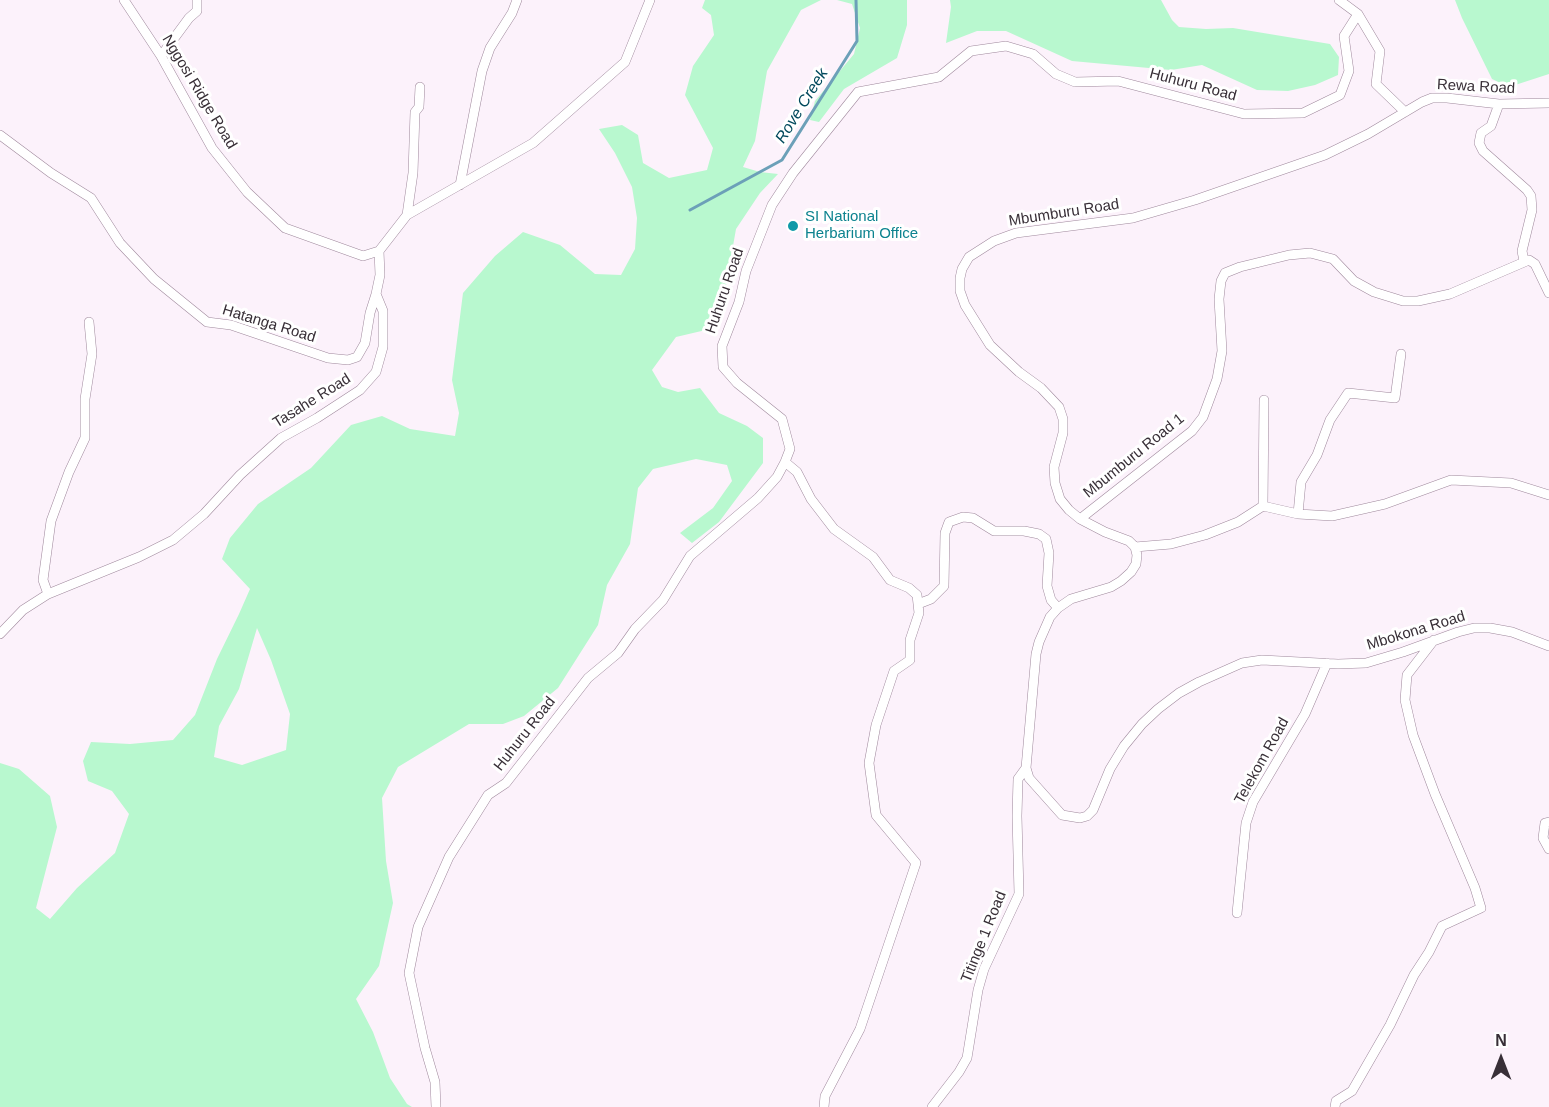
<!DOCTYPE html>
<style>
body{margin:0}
#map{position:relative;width:1549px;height:1107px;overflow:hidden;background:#fcf2fb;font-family:Helvetica,sans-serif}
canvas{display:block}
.north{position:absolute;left:1471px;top:1029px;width:60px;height:60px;-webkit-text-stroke:4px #fff;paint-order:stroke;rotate:0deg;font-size:16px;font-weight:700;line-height:24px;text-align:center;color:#382f37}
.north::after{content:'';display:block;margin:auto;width:21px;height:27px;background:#382f37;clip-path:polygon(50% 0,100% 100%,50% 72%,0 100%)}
</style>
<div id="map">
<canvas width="1549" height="1107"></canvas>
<div class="north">N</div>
</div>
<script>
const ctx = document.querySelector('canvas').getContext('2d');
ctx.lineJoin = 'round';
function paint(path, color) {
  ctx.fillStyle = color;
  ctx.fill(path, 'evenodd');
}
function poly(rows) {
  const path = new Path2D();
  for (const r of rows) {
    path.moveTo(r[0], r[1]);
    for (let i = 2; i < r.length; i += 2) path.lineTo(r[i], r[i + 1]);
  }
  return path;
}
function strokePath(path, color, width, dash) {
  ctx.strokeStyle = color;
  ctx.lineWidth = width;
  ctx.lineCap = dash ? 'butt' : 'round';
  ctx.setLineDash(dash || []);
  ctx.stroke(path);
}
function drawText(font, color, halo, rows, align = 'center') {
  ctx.font = font + ' Helvetica,sans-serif';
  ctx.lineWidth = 6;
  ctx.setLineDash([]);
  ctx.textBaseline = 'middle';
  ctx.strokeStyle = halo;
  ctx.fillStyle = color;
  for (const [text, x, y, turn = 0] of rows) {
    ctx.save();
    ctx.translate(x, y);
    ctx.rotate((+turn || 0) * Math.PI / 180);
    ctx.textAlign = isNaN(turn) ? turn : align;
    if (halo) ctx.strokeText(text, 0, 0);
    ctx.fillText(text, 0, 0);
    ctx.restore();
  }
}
paint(poly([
 [705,0,821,0,801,10,767,71,755,141,743,167,760,172,778,174,760,193,736,229,723,303,710,329,676,337,652,370,662,387,678,392,700,388,719,413,747,426,763,438,763,463,719,522,692,543,680,533,713,508,732,481,727,465,696,459,653,469,638,488,630,544,607,585,598,625,558,688,524,716,503,724,469,724,398,767,382,798,386,861,393,903,379,966,356,999,373,1032,390,1078,407,1104,412,1107,0,1107,0,763,19,769,50,796,57,827,36,908,50,919,77,888,115,853,129,814,112,791,88,781,83,761,91,742,130,744,173,740,195,715,217,659,239,614,250,589,222,559,230,538,258,504,311,468,351,425,382,416,410,429,455,436,459,413,452,380,463,293,495,256,523,232,560,245,595,274,621,275,635,249,637,218,632,187,615,153,599,129,622,125,638,135,643,163,669,178,707,170,713,148,685,95,693,66,714,35,711,15,702,8],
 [257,628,271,660,290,714,286,750,242,765,214,757,219,726,239,689],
 [837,0,907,0,907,25,897,58,844,89,819,122,810,120,815,101,854,54,860,28,852,4],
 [950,0,1161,0,1172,20,1179,27,1206,29,1233,28,1330,44,1339,57,1338,75,1315,85,1288,91,1257,90,1202,65,1171,70,1072,61,1006,31,977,31,946,43,951,7],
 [1455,0,1549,0,1549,74,1509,87,1492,79,1462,18]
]), '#b8f8cf');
strokePath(poly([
 [690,210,782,160,857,41,856,0]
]), '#6ca0b8', 3);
const minor = poly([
 [124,0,161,56,212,148,247,192,285,228,363,256,379,251],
 [1339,0,1358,14,1380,51,1376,84,1405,112],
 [161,56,189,18,197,11,197,0],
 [1549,103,1499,104,1447,98,1432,98,1422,102,1368,134,1325,155,1195,200,1133,218,1016,233,994,241,969,257,962,269,960,278,960,291,965,305,990,345,1019,372,1041,388,1059,407,1063,419,1063,433,1054,467,1055,483,1060,499,1069,510,1080,519,1105,532,1129,541,1135,547,1137,555,1136,564,1131,572,1121,581,1111,587,1071,599,1058,608,1050,617,1039,642,1036,654,1026,768,1029,778,1062,815,1080,818,1087,816,1093,810,1110,769,1124,746,1142,724,1158,709,1179,693,1199,682,1242,663,1262,660,1338,664,1366,663,1403,652,1458,632,1474,628,1490,628,1512,632,1549,646],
 [1499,104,1491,126,1481,133,1479,143,1483,151,1527,190,1531,196,1532,210,1522,251,1524,261],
 [0,135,51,173,91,198,120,243,154,279,207,322,231,325,328,358,348,360,357,357,365,343,370,313,376,294],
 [460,185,482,71,490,48,512,13,517,0],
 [407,215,413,173,415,112,419,107,420,87],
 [785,462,797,472,811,499,834,529,873,557,890,580,909,588,917,595,919,613,910,640,910,660,894,671,876,725,869,763,876,815,916,863,860,1029,825,1096,824,1107],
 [1263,506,1264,400],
 [1298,514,1301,482,1317,455,1330,420,1348,393,1395,398,1401,354],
 [1080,519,1192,431,1203,417,1217,379,1222,351,1219,299,1221,281,1225,273,1240,267,1289,255,1310,253,1333,259,1354,281,1374,292,1403,301,1418,301,1450,294,1529,260,1535,264,1549,293],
 [1135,547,1171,544,1205,535,1238,522,1263,506,1298,514,1332,516,1385,504,1451,480,1511,483,1549,495],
 [48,594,43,580,51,521,69,472,85,438,85,399,92,354,89,322],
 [918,604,931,599,944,586,945,533,949,522,963,517,973,518,994,531,1024,531,1039,534,1046,539,1049,553,1047,586,1051,600,1058,608],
 [0,634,23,610,48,594,139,557,173,540,204,514,240,475,281,438,317,418,360,390,376,372,383,347,383,311,376,294,380,275,379,251,407,215,533,143,625,62,650,0],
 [1549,822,1545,823,1543,838,1549,849],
 [1237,913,1246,823,1253,802,1305,714,1327,663],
 [436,1107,435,1082,425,1048,409,973,418,927,449,857,488,795,506,783,588,678,618,653,635,629,663,600,690,556,758,498,777,477,785,462,790,449,782,419,737,383,723,367,722,346,739,302,746,271,772,205,793,173,858,92,939,77,971,51,1006,46,1033,54,1056,74,1075,82,1118,81,1244,114,1303,113,1340,95,1349,71,1344,36,1358,14],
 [932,1107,959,1072,967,1058,978,990,984,969,1019,894,1017,816,1018,779,1026,768],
 [1335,1107,1336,1101,1352,1091,1390,1025,1414,975,1429,952,1442,926,1481,908,1475,888,1435,794,1413,735,1405,700,1407,675,1434,640]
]);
strokePath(minor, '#9f889c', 10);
strokePath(minor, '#fff', 9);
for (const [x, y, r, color] of [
 [793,226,6,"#0f9aa8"]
]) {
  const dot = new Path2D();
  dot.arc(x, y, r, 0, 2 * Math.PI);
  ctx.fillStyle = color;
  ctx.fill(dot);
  strokePath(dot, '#fff', 2);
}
drawText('15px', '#382f37', '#fff', [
 ["Huhuru Road",1193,85,15],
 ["Rewa Road",1476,87,3],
 ["Nggosi Ridge Road",199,92,59],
 ["Mbumburu Road",1064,213,-9],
 ["Huhuru Road",725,291,-71],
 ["Hatanga Road",269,324,17],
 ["Tasahe Road",312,401,-32],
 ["Mbumburu Road 1",1134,456,-39],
 ["Mbokona Road",1416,631,-17],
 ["Huhuru Road",525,734,-52],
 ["Telekom Road",1262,761,-61],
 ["Titinge 1 Road",984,937,-68]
]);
drawText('15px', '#0d838f', '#fff', [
 ["SI National",805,217],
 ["Herbarium Office",805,234]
], 'left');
drawText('italic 16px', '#00485c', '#fff', [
 ["Rove Creek",802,106,-58]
]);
</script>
